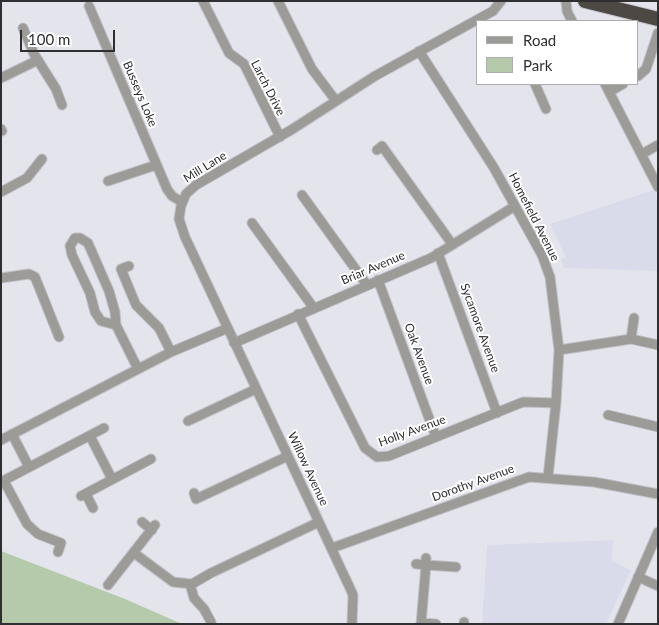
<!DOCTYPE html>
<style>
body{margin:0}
#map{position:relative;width:659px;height:625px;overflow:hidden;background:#e4e5ec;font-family:Lato,sans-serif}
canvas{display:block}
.frame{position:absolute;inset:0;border:2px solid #2f2f32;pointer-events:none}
.legend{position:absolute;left:476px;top:20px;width:162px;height:65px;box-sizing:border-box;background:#fff;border:1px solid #acacad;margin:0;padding:6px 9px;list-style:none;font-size:15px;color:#2f2f32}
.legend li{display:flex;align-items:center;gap:10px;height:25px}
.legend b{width:25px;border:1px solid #acacad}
.scale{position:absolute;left:20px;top:30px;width:95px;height:22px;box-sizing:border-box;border:2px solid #2f2f32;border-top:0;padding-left:6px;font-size:15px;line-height:18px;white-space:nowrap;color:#2f2f32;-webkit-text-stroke:4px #fff;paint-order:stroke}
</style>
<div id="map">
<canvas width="659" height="625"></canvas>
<div class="frame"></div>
<ul class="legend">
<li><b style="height:6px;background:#9d9b98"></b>Road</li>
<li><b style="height:14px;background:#b5caaa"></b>Park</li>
</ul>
<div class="scale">100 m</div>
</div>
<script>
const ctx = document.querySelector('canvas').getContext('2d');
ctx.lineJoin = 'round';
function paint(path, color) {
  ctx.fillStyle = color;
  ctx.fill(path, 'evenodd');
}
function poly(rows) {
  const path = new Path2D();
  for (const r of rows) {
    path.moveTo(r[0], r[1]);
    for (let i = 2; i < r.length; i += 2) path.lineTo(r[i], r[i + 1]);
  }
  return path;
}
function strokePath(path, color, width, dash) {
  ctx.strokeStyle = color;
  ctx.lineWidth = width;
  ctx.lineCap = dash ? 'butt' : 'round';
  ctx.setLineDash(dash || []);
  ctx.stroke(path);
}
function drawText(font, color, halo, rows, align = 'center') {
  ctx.font = font + ' Lato,sans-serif';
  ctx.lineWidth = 4;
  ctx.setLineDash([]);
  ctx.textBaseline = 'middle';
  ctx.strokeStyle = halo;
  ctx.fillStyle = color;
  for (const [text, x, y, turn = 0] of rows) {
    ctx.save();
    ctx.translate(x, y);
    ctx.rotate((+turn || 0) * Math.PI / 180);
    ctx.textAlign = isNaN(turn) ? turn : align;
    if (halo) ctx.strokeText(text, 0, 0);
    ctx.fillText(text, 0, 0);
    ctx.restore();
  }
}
paint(poly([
 [654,190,658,198,658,271,564,268,561,259,566,257,550,224],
 [613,540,612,561,631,570,606,624,482,624,487,545]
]), '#d9dbea');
paint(poly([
 [1,551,125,599,182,624,1,624]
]), '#b5caaa');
const minor = poly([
 [203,1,229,53,244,64,247,70,280,137],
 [278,1,312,69,336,101],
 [566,1,567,11,572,21],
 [89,6,167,189,172,196,182,202],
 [23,28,34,54,56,89,62,105],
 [419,51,494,168,542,255,550,277,559,350,556,403,548,477],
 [638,76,646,69,658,33],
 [1,78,38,60],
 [535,84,546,109],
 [605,84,658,187],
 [609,92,623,84],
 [1,129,2,131],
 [377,150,382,146,452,244],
 [642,154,658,145],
 [108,181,156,165],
 [1,192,27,178,42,159],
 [302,195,367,285],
 [252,223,313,307],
 [438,253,497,413],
 [129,266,121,269,136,305,159,328,171,352],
 [1,278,29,274,35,277,59,337],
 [378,280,436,437],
 [298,314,365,448,377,457,389,456,523,402,556,403],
 [116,325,101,321,95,312,90,293,72,255,70,246,75,238,80,238,88,243,109,291,115,312,116,325,138,369],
 [631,339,634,318],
 [234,343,431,258,515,206],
 [559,350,631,339,658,345],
 [608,415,658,427],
 [188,421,256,389],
 [12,434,29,467],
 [90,436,112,479],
 [1,440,171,352,228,328],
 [4,481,27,524,38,534,61,543,58,552],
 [1,482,104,428],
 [194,493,196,499,288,456],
 [86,494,93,508],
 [81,496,151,459],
 [142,522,152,530],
 [332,548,529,477,594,482,658,494],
 [134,553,173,582,192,584,211,573,319,522],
 [416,564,426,565,426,558],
 [638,577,658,586],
 [190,584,194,598,204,609,211,622],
 [108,585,155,525],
 [422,623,436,624],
 [352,624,353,595,349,586,185,237,179,219,181,206,186,194,196,185,291,130,375,76,493,11,501,1],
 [421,624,426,565,456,567],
 [464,624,464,622],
 [618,624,658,532]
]);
const highway = poly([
 [585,1,658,19]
]);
strokePath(minor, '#c0c1c7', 11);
strokePath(highway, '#c0c1c7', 16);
strokePath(minor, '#9d9b98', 9);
strokePath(highway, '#4d4844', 14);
drawText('12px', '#2f2f32', '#fff', [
 ["Larch Drive",268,88,63],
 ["Busseys Loke",140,94,67],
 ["Mill Lane",205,167,-32],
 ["Homefield Avenue",534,217,63],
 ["Briar Avenue",373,268,-23],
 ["Sycamore Avenue",480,328,70],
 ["Oak Avenue",419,354,70],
 ["Holly Avenue",412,431,-20],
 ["Willow Avenue",308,469,65],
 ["Dorothy Avenue",473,483,-20]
]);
</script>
